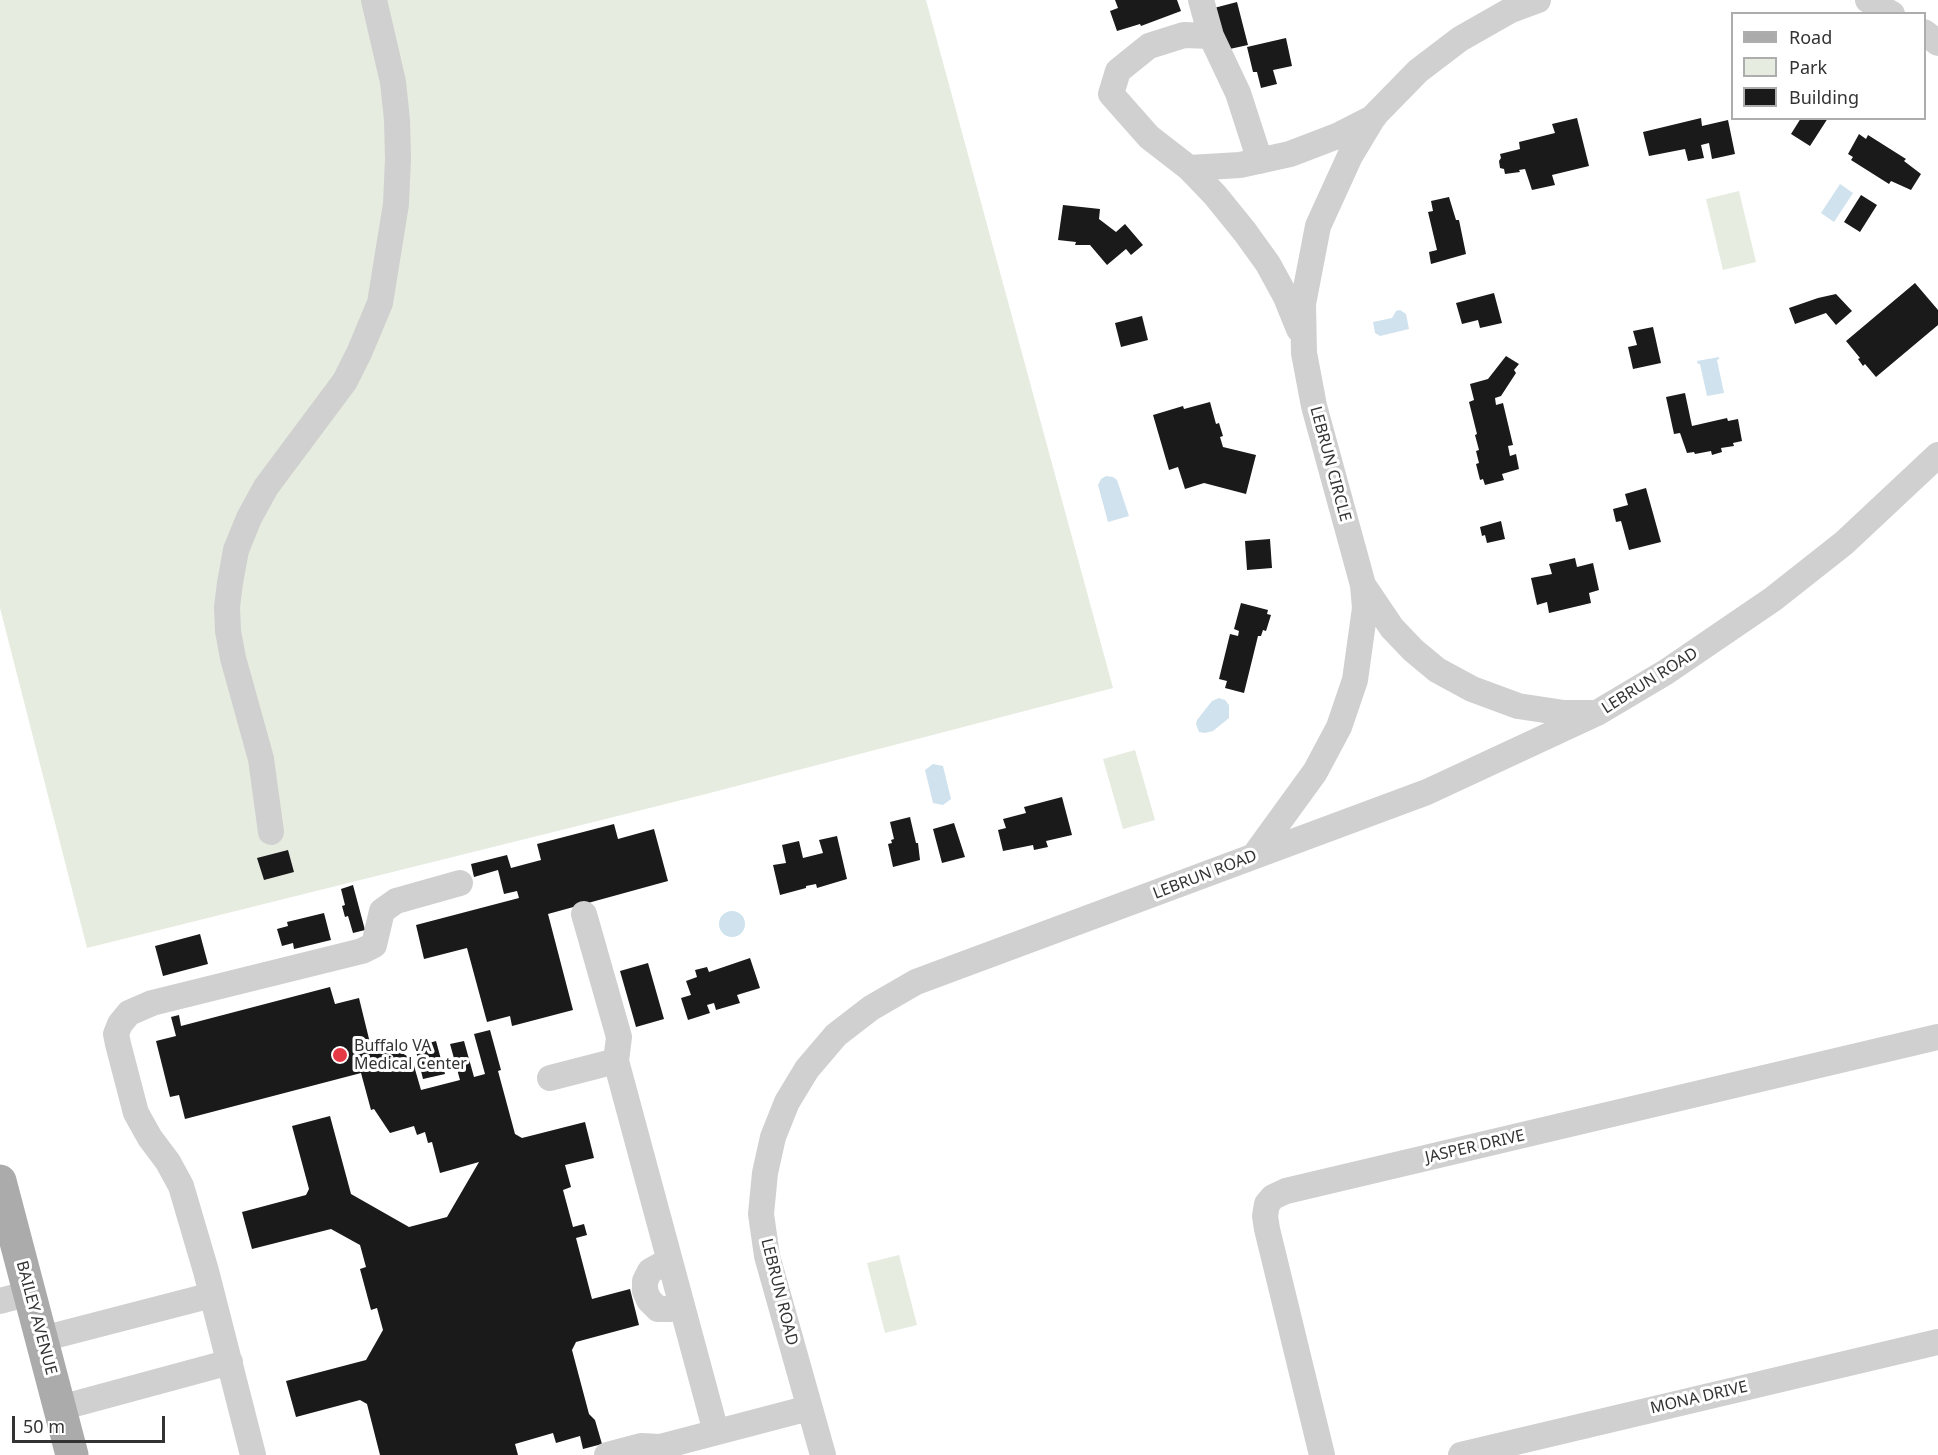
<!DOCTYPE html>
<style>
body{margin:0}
#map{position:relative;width:1938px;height:1455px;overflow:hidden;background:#fff;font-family:"Noto Sans",sans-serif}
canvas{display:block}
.legend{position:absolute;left:1731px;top:12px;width:195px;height:108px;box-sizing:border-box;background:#fff;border:2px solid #adadad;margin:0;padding:8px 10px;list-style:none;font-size:18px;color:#333}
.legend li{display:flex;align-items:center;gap:12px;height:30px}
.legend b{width:30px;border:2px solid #adadad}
.scale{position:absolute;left:12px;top:1416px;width:153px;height:27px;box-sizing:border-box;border:3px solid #333;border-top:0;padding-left:8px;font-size:18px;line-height:21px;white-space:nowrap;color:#333;-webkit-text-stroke:4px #fff;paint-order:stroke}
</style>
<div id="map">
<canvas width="1938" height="1455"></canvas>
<ul class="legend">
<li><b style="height:8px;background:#ababab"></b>Road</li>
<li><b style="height:16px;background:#e6ecdf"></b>Park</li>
<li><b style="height:16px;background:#1a1a1a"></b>Building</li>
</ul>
<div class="scale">50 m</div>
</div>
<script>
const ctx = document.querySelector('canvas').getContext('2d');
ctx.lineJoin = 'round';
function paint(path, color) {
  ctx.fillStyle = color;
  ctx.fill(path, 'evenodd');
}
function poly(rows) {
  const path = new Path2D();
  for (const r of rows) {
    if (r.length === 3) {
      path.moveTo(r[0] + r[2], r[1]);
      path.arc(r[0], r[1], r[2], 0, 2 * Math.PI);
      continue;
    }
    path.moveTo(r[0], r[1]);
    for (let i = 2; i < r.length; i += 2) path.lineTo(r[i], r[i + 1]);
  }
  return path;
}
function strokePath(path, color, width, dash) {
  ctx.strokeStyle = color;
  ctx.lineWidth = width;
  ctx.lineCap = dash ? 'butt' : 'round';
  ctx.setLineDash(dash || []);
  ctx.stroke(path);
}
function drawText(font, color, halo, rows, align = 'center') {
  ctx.font = font + ' "Noto Sans",sans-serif';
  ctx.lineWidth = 6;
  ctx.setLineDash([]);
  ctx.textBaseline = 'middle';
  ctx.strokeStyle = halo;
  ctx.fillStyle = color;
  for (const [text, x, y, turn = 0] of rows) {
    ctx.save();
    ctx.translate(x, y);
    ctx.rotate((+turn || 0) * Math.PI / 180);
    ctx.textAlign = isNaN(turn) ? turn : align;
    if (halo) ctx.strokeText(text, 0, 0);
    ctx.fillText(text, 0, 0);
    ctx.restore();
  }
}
paint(poly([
 [0,0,926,0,1113,688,706,794,87,948,0,608],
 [1739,191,1756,262,1723,270,1706,199],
 [1135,750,1155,820,1123,829,1103,759],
 [899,1255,917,1325,885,1333,867,1263]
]), '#e6ecdf');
paint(poly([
 [1840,184,1853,193,1834,222,1821,213],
 [1400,310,1406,314,1409,329,1380,336,1375,333,1373,322,1392,318,1396,311],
 [1719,357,1719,359,1717,360,1724,393,1707,396,1700,364,1698,364,1697,361],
 [1106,476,1113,477,1117,480,1129,516,1108,522,1098,485,1101,479],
 [1219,698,1225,700,1229,705,1229,718,1213,731,1205,733,1199,732,1196,724,1197,720,1212,701],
 [933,764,943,766,951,799,943,805,933,803,925,770],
 [732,924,13]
]), '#cfe2ee');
paint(poly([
 [1115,0,1177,0,1181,11,1141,26,1140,24,1117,31,1110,11,1118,8],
 [1237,2,1248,45,1225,50,1214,8],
 [1286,38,1292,66,1273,70,1277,84,1261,88,1257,72,1253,72,1247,47],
 [1577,118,1589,166,1552,175,1555,185,1532,190,1525,169,1519,170,1520,172,1505,174,1504,169,1500,168,1499,161,1501,158,1500,154,1520,149,1519,142,1555,133,1552,124],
 [1701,118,1702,126,1728,120,1735,154,1712,159,1709,143,1701,145,1704,158,1688,161,1685,149,1649,156,1643,132],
 [1801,118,1828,118,1810,146,1791,134],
 [1859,134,1866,139,1868,135,1906,159,1904,161,1921,174,1911,190,1891,181,1889,184,1851,160,1853,157,1848,154],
 [1861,195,1877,205,1860,232,1844,222],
 [1449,197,1456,220,1459,220,1466,254,1431,264,1429,252,1437,250,1428,212,1433,211,1431,201],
 [1063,205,1100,209,1099,219,1116,232,1125,224,1143,245,1131,255,1126,249,1107,265,1090,245,1075,245,1076,242,1058,240],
 [1915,283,1938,310,1938,325,1876,377,1865,364,1863,366,1858,359,1860,358,1846,341],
 [1494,293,1502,323,1480,328,1478,320,1462,324,1456,303],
 [1836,294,1852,311,1836,325,1826,313,1795,324,1789,308,1818,298],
 [1142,316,1148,340,1121,347,1115,323],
 [1653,327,1661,363,1633,369,1628,347,1637,345,1633,331],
 [1506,356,1519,364,1514,370,1516,373,1501,396,1495,398,1496,405,1503,403,1513,445,1508,446,1510,456,1516,454,1519,469,1502,474,1504,480,1485,485,1483,479,1480,480,1476,464,1479,463,1476,451,1479,450,1475,435,1477,434,1469,402,1474,400,1470,384,1488,379],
 [1685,393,1692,426,1727,418,1728,421,1738,419,1742,441,1733,443,1734,446,1721,448,1722,452,1712,455,1711,451,1695,454,1694,452,1687,453,1680,433,1674,434,1666,397],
 [1210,402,1216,424,1219,423,1223,436,1220,437,1223,447,1256,455,1246,494,1204,483,1185,489,1178,467,1169,470,1153,415,1183,406,1184,409],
 [1646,488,1661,542,1629,550,1621,521,1616,522,1613,509,1628,505,1625,494],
 [1501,521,1505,539,1487,543,1485,535,1482,536,1480,527],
 [1270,539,1272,568,1247,570,1245,541],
 [1575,558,1577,567,1593,563,1599,590,1589,593,1591,603,1549,613,1547,602,1537,605,1531,578,1552,574,1549,564],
 [1241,603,1268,610,1267,614,1271,615,1266,631,1263,630,1261,636,1258,636,1244,693,1225,688,1227,681,1219,679,1230,634,1238,636,1239,631,1234,629],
 [1062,797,1072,835,1046,841,1048,847,1034,850,1033,845,1003,851,998,830,1006,828,1003,819,1026,813,1024,807],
 [910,817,916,843,918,843,920,860,893,867,888,844,892,843,891,840,894,839,890,822],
 [954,823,965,857,942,863,933,829],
 [614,824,618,839,654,829,668,881,548,914,573,1010,512,1026,510,1016,487,1022,467,948,424,959,416,925,519,898,517,891,504,894,498,870,474,877,471,864,507,855,511,868,541,860,537,844],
 [837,836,847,879,817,888,816,884,806,886,806,888,780,895,773,865,786,863,782,845,799,841,803,858,823,853,819,840],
 [288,850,294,872,264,880,257,858],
 [353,885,365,930,353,933,348,916,345,917,342,906,345,905,341,889],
 [324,913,331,940,294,949,293,943,282,946,277,929,288,926,287,922],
 [200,934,208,964,163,976,155,946],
 [750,958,760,988,737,995,740,1003,716,1010,714,1003,707,1005,710,1013,688,1020,681,998,691,995,686,981,697,977,695,970,707,967,709,972],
 [648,963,664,1019,636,1027,620,971],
 [330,987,335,1004,359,998,370,1043,380,1040,412,1059,421,1090,460,1080,450,1044,464,1041,474,1077,485,1074,474,1034,490,1030,501,1070,498,1071,515,1134,522,1138,585,1122,594,1158,565,1165,571,1187,563,1190,573,1227,584,1224,587,1235,576,1238,592,1299,630,1289,639,1325,576,1342,572,1350,589,1414,595,1420,602,1444,583,1449,580,1436,556,1443,553,1433,515,1444,518,1455,380,1455,367,1404,360,1400,296,1417,286,1381,366,1360,383,1330,377,1308,371,1310,360,1269,366,1267,360,1245,331,1229,252,1249,242,1212,306,1195,309,1189,292,1126,330,1116,351,1194,409,1227,447,1217,479,1162,440,1173,432,1142,428,1143,425,1132,417,1135,414,1126,390,1133,374,1109,371,1110,361,1073,185,1119,179,1095,170,1097,156,1041,176,1036,171,1017,179,1015,181,1026],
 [436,1041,445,1074,423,1079,415,1047]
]), '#1a1a1a');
strokePath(poly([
 [1201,0,1211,36],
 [1868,0,1892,14],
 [1924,32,1938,43],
 [1260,161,1238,93,1211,36,1184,35,1149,46,1118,71,1111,94,1149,137,1189,168,1215,195,1245,232,1268,264,1286,297,1299,329],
 [1189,168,1240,165,1290,154,1337,136,1374,117],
 [1363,585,1392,628,1413,650,1437,670,1472,689,1518,706,1564,713,1591,713],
 [271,832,261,759,233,658,228,631,227,607,230,583,236,550,249,518,266,487,345,381,359,353,380,303,396,204,398,159,397,120,393,82,374,0],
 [1254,856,1315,772,1339,727,1355,680,1365,608,1363,585,1314,406,1304,353,1303,304,1318,226,1350,156,1374,116,1418,71,1460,39,1511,10,1538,0],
 [584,914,619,1037,616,1061,716,1432],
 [550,1078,616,1061],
 [670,1263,659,1266,650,1271,645,1281,645,1291,649,1300,658,1309,671,1309,682,1306],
 [0,1301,30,1293],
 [42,1339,212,1295],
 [60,1408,230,1362],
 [253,1455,206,1271,181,1186,168,1162,150,1138,136,1113,118,1044,116,1034,120,1024,129,1013,152,1003,362,951,374,945,382,911,396,901,460,883],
 [607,1455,641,1446,660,1447],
 [645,1455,660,1447,809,1408],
 [823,1455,767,1256,761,1214,765,1173,773,1137,787,1102,807,1069,836,1035,871,1008,916,982,1427,792,1597,713,1666,672,1773,599,1844,543,1938,455],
 [1322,1455,1267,1229,1265,1216,1267,1204,1273,1197,1286,1191,1938,1037],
 [1461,1455,1938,1342]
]), '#d0d0d0', 26);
strokePath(poly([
 [0,1181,72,1455]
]), '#ababab', 33);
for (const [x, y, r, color] of [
 [340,1055,8,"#e63946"]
]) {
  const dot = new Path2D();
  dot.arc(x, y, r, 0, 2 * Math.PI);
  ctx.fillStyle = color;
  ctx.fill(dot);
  strokePath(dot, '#fff', 2);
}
drawText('16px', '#333', '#fff', [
 ["LEBRUN CIRCLE",1330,464,75],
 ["LEBRUN ROAD",1650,681,-32],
 ["LEBRUN ROAD",1205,875,-21],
 ["JASPER DRIVE",1475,1147,-13],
 ["LEBRUN ROAD",779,1292,76],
 ["BAILEY AVENUE",36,1318,75],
 ["MONA DRIVE",1699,1398,-13]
]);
drawText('16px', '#333', '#fff', [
 ["Buffalo VA",354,1046],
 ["Medical Center",354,1064]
], 'left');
</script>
